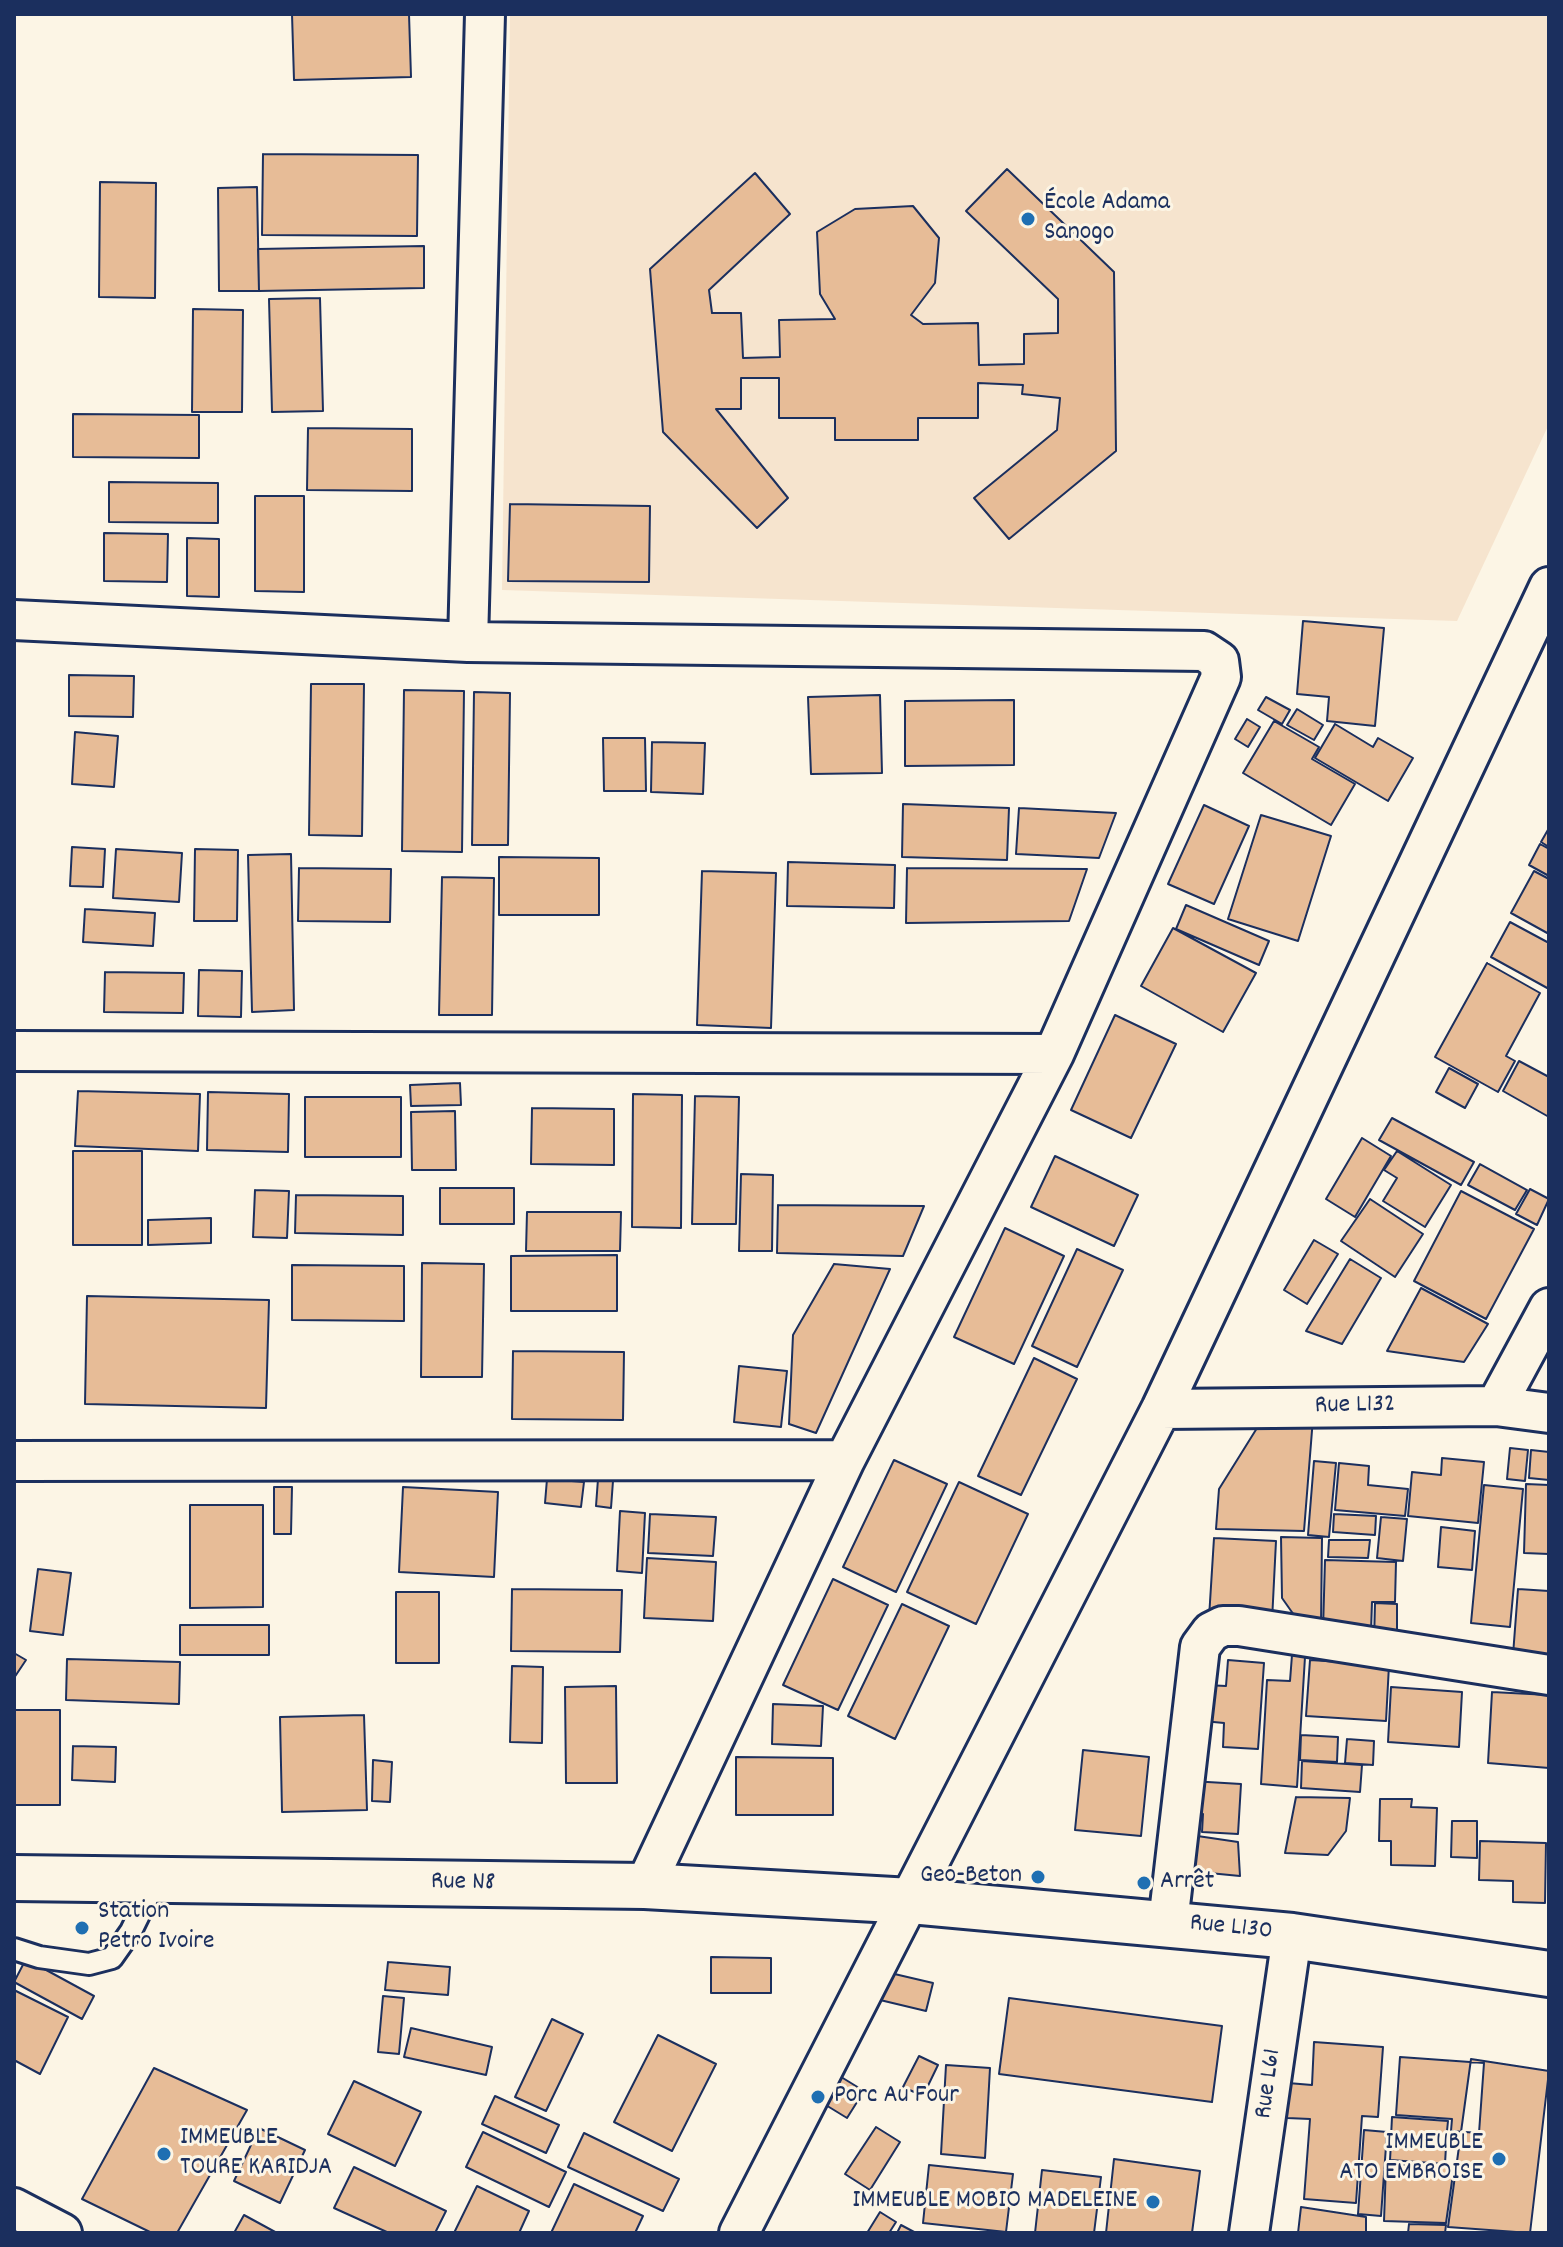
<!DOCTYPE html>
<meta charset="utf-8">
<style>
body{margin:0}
#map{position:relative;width:1563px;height:2247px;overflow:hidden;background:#fcf5e5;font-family:Dekko,sans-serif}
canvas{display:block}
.frame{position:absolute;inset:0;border:16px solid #1b2f5e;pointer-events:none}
</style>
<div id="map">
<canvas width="1563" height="2247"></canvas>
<div class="frame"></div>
</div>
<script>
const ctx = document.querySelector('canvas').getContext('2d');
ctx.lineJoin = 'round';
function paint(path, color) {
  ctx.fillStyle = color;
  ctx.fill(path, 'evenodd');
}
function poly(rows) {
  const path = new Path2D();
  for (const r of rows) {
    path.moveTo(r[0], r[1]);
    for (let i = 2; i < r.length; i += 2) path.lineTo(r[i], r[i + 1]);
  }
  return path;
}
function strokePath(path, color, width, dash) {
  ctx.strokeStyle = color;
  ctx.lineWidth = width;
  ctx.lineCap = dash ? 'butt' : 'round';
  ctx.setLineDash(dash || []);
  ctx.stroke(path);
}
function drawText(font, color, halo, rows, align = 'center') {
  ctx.font = font + ' Dekko,sans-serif';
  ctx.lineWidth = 6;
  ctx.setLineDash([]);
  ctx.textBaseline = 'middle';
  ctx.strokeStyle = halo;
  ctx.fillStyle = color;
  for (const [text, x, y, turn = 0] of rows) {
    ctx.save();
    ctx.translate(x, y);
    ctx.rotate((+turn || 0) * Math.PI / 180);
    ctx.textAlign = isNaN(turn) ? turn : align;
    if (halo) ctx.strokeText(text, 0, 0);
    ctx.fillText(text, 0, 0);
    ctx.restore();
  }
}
paint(poly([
 [510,14,1549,14,1549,424,1457,621,502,590]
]), '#f6e4ce');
const building = poly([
 [292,14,409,14,411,77,294,80,292,14],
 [263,154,418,155,417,236,262,235,263,154],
 [1007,169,1114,272,1116,451,1009,539,974,498,1057,430,1060,398,1022,394,1023,385,978,383,978,418,918,418,918,440,835,440,835,418,779,418,779,378,741,378,741,409,716,409,788,498,757,528,663,432,650,269,755,173,790,214,709,290,712,313,741,313,743,358,780,357,779,320,835,319,820,294,817,232,855,209,913,206,939,238,935,283,911,315,923,324,978,323,979,365,1024,364,1024,334,1058,333,1058,299,966,211,1007,169],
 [100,182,156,183,155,298,99,297,100,182],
 [257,187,259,291,219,291,218,188,257,187],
 [424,246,424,288,259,291,258,249,424,246],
 [320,298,323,411,272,412,269,299,320,298],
 [193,309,243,310,242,412,192,412,193,309],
 [73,414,199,415,199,458,73,457,73,414],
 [308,428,412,429,412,491,307,490,308,428],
 [109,482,218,483,218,523,109,522,109,482],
 [255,496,304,496,304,592,255,591,255,496],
 [510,504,650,506,649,582,508,581,510,504],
 [104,533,168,534,167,582,104,581,104,533],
 [187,538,219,539,219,597,187,596,187,538],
 [1303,621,1384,628,1375,726,1327,721,1329,697,1297,694,1303,621],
 [69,675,134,676,133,717,69,716,69,675],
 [311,684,364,684,362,836,309,835,311,684],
 [404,690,464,691,462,852,402,851,404,690],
 [474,692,510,693,508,845,472,845,474,692],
 [880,695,882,773,811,774,808,697,880,695],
 [1266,697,1290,710,1282,724,1258,710,1266,697],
 [1014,700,1014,765,905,766,905,701,1014,700],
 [1297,709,1323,725,1314,740,1287,725,1297,709],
 [1247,719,1260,727,1248,747,1235,739,1247,719],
 [1274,721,1319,747,1312,759,1355,784,1331,825,1243,773,1274,721],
 [1335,724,1373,747,1378,738,1413,758,1388,801,1315,758,1335,724],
 [75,732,118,736,114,787,72,784,75,732],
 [603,738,645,738,646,791,604,791,603,738],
 [652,742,705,743,703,794,651,792,652,742],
 [903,804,1009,808,1007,860,902,857,903,804],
 [1204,805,1249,826,1214,904,1168,884,1204,805],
 [1019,808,1116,813,1099,858,1016,854,1019,808],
 [1261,815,1331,836,1298,941,1228,919,1261,815],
 [1549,828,1549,847,1541,842,1549,828],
 [1540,844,1549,849,1549,876,1529,865,1540,844],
 [72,847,105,849,103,887,70,886,72,847],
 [116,849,182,853,179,902,113,898,116,849],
 [195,849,238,850,237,921,194,921,195,849],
 [291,854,294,1010,252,1012,248,855,291,854],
 [499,857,599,858,599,915,499,915,499,857],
 [788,862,895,865,894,908,787,906,788,862],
 [299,868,391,869,390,922,298,921,299,868],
 [907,868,1087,869,1069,921,906,923,907,868],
 [702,871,776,873,771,1028,697,1025,702,871],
 [1534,871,1549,879,1549,934,1511,913,1534,871],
 [442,877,494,878,492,1015,439,1015,442,877],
 [1186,905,1269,941,1259,965,1176,929,1186,905],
 [85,909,155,913,153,946,83,942,85,909],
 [1510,922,1549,943,1549,989,1491,957,1510,922],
 [1173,928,1256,973,1223,1032,1141,986,1173,928],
 [1487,963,1540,993,1506,1056,1515,1061,1498,1092,1435,1057,1487,963],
 [199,970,242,971,241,1017,198,1016,199,970],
 [105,972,184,973,183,1013,104,1012,105,972],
 [1115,1015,1176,1044,1131,1138,1071,1110,1115,1015],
 [1519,1061,1549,1077,1549,1117,1503,1091,1519,1061],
 [1449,1068,1478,1084,1465,1108,1436,1092,1449,1068],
 [460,1083,461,1105,411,1106,410,1085,460,1083],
 [78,1091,200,1094,198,1151,75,1146,78,1091],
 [208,1092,289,1094,288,1152,207,1150,208,1092],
 [633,1094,682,1095,681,1228,632,1227,633,1094],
 [695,1096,739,1097,736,1224,692,1224,695,1096],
 [305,1097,401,1097,401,1157,305,1157,305,1097],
 [532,1108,614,1109,614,1165,531,1164,532,1108],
 [455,1111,456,1170,412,1170,411,1112,455,1111],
 [1392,1118,1474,1162,1461,1185,1379,1140,1392,1118],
 [1362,1138,1391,1156,1355,1217,1326,1199,1362,1138],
 [73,1151,142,1151,142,1245,73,1245,73,1151],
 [1397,1151,1451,1185,1425,1227,1383,1201,1397,1178,1384,1170,1397,1151],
 [1055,1156,1138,1195,1114,1246,1031,1207,1055,1156],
 [1480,1164,1527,1190,1515,1210,1468,1185,1480,1164],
 [741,1174,773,1175,772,1251,739,1251,741,1174],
 [440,1188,514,1188,514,1224,440,1224,440,1188],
 [1530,1189,1549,1199,1537,1225,1516,1214,1530,1189],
 [255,1190,289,1191,287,1238,253,1237,255,1190],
 [1461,1191,1534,1229,1486,1319,1414,1281,1461,1191],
 [296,1195,403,1196,403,1235,295,1233,296,1195],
 [1370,1199,1423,1234,1395,1277,1341,1241,1370,1199],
 [778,1205,924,1206,903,1256,777,1253,778,1205],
 [527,1212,621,1212,620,1251,526,1251,527,1212],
 [211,1218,211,1243,148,1245,148,1220,211,1218],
 [1005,1228,1064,1256,1014,1364,954,1337,1005,1228],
 [1314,1240,1338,1254,1307,1304,1284,1290,1314,1240],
 [1077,1249,1123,1270,1077,1367,1032,1346,1077,1249],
 [617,1255,617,1311,511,1311,511,1256,617,1255],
 [1350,1259,1381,1278,1342,1344,1306,1331,1350,1259],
 [422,1263,484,1264,482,1377,421,1377,422,1263],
 [834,1264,890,1269,816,1433,789,1424,793,1335,834,1264],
 [292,1265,404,1266,404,1321,292,1320,292,1265],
 [1421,1288,1488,1324,1464,1362,1387,1351,1421,1288],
 [87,1296,269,1300,266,1408,85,1404,87,1296],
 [513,1351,624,1352,623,1420,512,1419,513,1351],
 [1034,1358,1077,1379,1021,1495,978,1476,1034,1358],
 [739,1366,787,1371,781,1427,734,1422,739,1366],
 [1267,1412,1313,1418,1304,1531,1216,1529,1219,1489,1267,1412],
 [1510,1448,1528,1450,1525,1481,1507,1479,1510,1448],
 [1531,1450,1549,1452,1549,1480,1529,1478,1531,1450],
 [1442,1458,1484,1462,1478,1523,1408,1516,1412,1472,1441,1475,1442,1458],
 [894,1460,947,1484,896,1592,843,1567,894,1460],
 [1314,1461,1336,1463,1329,1537,1308,1535,1314,1461],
 [1339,1463,1369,1466,1368,1485,1408,1489,1405,1516,1335,1510,1339,1463],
 [547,1479,584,1482,581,1507,545,1503,547,1479],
 [598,1479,613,1481,611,1508,596,1506,598,1479],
 [959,1482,1028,1514,976,1624,907,1592,959,1482],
 [1526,1484,1549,1485,1549,1554,1524,1553,1526,1484],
 [1484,1485,1523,1489,1510,1627,1471,1623,1484,1485],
 [274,1487,292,1487,291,1534,274,1534,274,1487],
 [403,1487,498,1492,494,1577,399,1572,403,1487],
 [190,1505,263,1505,263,1607,190,1608,190,1505],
 [620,1511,645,1513,642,1573,617,1571,620,1511],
 [650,1514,716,1517,713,1556,648,1553,650,1514],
 [1334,1514,1376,1516,1375,1535,1333,1532,1334,1514],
 [1381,1517,1407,1519,1403,1561,1377,1558,1381,1517],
 [1441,1527,1475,1531,1472,1570,1438,1567,1441,1527],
 [1281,1537,1322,1538,1321,1626,1301,1625,1282,1598,1281,1537],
 [1214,1538,1276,1541,1272,1621,1209,1618,1214,1538],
 [1329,1540,1370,1540,1368,1558,1328,1557,1329,1540],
 [647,1558,716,1562,713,1621,644,1618,647,1558],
 [1325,1560,1396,1562,1395,1602,1372,1602,1371,1631,1323,1630,1325,1560],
 [38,1569,71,1573,63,1635,30,1631,38,1569],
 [833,1579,888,1605,838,1710,783,1685,833,1579],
 [512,1589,622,1590,620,1652,511,1651,512,1589],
 [1518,1589,1549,1591,1549,1658,1513,1655,1518,1589],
 [396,1592,439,1592,439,1663,396,1663,396,1592],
 [1375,1603,1397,1604,1397,1643,1374,1642,1375,1603],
 [902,1604,949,1626,895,1739,848,1716,902,1604],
 [180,1625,269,1625,269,1655,180,1655,180,1625],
 [14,1653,26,1660,14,1678,14,1653],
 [1292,1655,1305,1657,1297,1787,1261,1784,1267,1680,1290,1681,1292,1655],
 [67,1659,180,1662,179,1704,66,1700,67,1659],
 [1228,1660,1264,1663,1258,1749,1223,1747,1224,1723,1203,1721,1206,1685,1226,1686,1228,1660],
 [1310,1660,1389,1665,1386,1721,1306,1716,1310,1660],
 [512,1666,543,1667,542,1743,510,1742,512,1666],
 [616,1686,617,1783,566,1783,565,1687,616,1686],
 [1391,1687,1462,1692,1459,1747,1388,1742,1391,1687],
 [1492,1692,1549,1695,1549,1768,1488,1763,1492,1692],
 [773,1704,823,1706,821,1746,772,1744,773,1704],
 [14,1710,60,1710,60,1805,14,1805,14,1710],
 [364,1715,367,1810,282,1812,280,1717,364,1715],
 [1301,1735,1338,1737,1337,1762,1300,1760,1301,1735],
 [1347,1739,1374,1741,1373,1765,1345,1763,1347,1739],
 [73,1746,116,1747,115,1782,72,1780,73,1746],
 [1083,1750,1149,1757,1141,1836,1075,1830,1083,1750],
 [736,1757,833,1758,833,1815,736,1815,736,1757],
 [373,1760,392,1762,390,1802,372,1801,373,1760],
 [1302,1761,1362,1765,1360,1792,1301,1788,1302,1761],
 [1191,1781,1241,1784,1238,1834,1202,1832,1203,1814,1189,1813,1191,1781],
 [1296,1797,1350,1798,1346,1831,1328,1855,1285,1853,1296,1797],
 [1380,1799,1412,1799,1411,1807,1437,1808,1435,1866,1391,1865,1391,1841,1379,1841,1380,1799],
 [1452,1821,1477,1821,1477,1858,1451,1857,1452,1821],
 [1184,1834,1238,1842,1240,1876,1178,1870,1184,1834],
 [1480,1841,1546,1843,1545,1903,1513,1902,1513,1881,1479,1880,1480,1841],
 [711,1957,771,1958,771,1993,711,1993,711,1957],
 [26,1959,94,1996,82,2019,14,1982,26,1959],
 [388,1962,450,1967,448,1995,385,1990,388,1962],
 [886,1972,933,1983,926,2011,880,2000,886,1972],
 [14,1990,68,2017,40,2074,14,2060,14,1990],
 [383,1996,404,1998,399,2054,378,2052,383,1996],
 [1009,1998,1222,2026,1212,2102,999,2074,1009,1998],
 [552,2019,583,2034,546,2111,515,2097,552,2019],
 [411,2028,492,2047,486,2075,404,2057,411,2028],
 [658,2035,716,2064,672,2151,614,2122,658,2035],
 [1314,2042,1383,2047,1378,2117,1362,2116,1356,2203,1304,2199,1310,2119,1287,2118,1288,2083,1312,2085,1314,2042],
 [919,2056,938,2065,923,2096,903,2087,919,2056],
 [1400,2057,1484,2063,1479,2133,1451,2131,1452,2119,1396,2115,1400,2057],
 [1471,2059,1549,2071,1530,2233,1448,2227,1471,2059],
 [946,2065,990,2068,985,2158,941,2154,946,2065],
 [154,2068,247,2110,177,2233,152,2233,82,2199,154,2068],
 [833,2072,864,2091,847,2118,816,2099,833,2072],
 [354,2081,421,2112,395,2166,328,2134,354,2081],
 [495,2096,559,2125,546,2153,482,2124,495,2096],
 [1392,2117,1448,2121,1446,2141,1391,2137,1392,2117],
 [876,2127,900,2142,870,2190,845,2174,876,2127],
 [259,2128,305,2150,280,2203,234,2181,259,2128],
 [1364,2130,1387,2132,1381,2216,1358,2214,1364,2130],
 [483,2132,566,2172,549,2207,466,2167,483,2132],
 [584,2133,679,2179,663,2211,568,2167,584,2133],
 [1391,2142,1446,2146,1445,2164,1390,2160,1391,2142],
 [1114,2159,1200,2171,1192,2233,1106,2233,1114,2159],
 [929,2165,1013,2174,1006,2232,923,2223,929,2165],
 [1386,2165,1454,2167,1446,2223,1384,2221,1386,2165],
 [354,2167,446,2211,435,2233,389,2233,334,2208,354,2167],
 [1042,2170,1101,2177,1094,2233,1035,2233,1042,2170],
 [574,2184,643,2216,635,2233,551,2233,574,2184],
 [477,2186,529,2211,519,2233,454,2233,477,2186],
 [1301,2207,1366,2217,1366,2233,1298,2233,1301,2207],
 [880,2212,896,2222,889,2233,867,2233,880,2212],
 [244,2215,277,2233,234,2233,244,2215],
 [1409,2224,1446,2225,1445,2233,1408,2233,1409,2224],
 [901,2225,916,2233,897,2233,901,2225]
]);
paint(building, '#e7bc97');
strokePath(building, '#1b2f5e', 2);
const lane = poly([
 [14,1949,39,1957,89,1964,112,1958,131,1931,156,1880]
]);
const street = poly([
 [14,620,468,642,1204,651,1219,661,1221,677,1054,1054,845,1460,645,1886],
 [468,642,485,14],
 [14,1051,1054,1054],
 [1496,1406,1549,1308],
 [1161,1409,1496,1406,1549,1413],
 [14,1461,845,1460],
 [1168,1923,1200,1647,1211,1632,1223,1626,1239,1626,1549,1675],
 [14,2208,62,2233],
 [739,2233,1161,1409,1549,587],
 [1249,2233,1292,1936]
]);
const secondary = poly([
 [14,1878,645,1886,911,1901,1292,1936,1549,1974]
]);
strokePath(lane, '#1b2f5e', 26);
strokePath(street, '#1b2f5e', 44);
strokePath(secondary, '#1b2f5e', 50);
strokePath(lane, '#fcf5e5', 20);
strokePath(street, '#fcf5e5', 38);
strokePath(secondary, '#fcf5e5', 44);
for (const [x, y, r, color] of [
 [1028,219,8,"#1f6fb2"],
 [1038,1877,8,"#1f6fb2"],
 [1144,1883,8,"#1f6fb2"],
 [82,1928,8,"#1f6fb2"],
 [818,2097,8,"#1f6fb2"],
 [164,2154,8,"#1f6fb2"],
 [1499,2159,8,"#1f6fb2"],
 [1153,2202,8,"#1f6fb2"]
]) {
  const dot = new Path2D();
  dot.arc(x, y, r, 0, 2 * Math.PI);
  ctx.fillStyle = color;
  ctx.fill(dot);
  strokePath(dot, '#fcf5e5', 3);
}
drawText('26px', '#1b2f5e', '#fcf5e5', [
 ["École Adama",1044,204],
 ["Sanogo",1044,234],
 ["Geo-Beton",1022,1877,"right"],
 ["Arrêt",1160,1883],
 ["Station",98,1913],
 ["Petro Ivoire",98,1943],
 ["Porc Au Four",834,2097],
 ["IMMEUBLE",180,2139],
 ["TOURE KARIDJA",180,2169],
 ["IMMEUBLE",1483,2144,"right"],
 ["ATO EMBROISE",1483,2174,"right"],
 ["IMMEUBLE MOBIO MADELEINE",1137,2202,"right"]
], 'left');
drawText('26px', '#1b2f5e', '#fcf5e5', [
 ["Rue L132",1355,1407,-1],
 ["Rue N8",463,1884,1],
 ["Rue L130",1231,1929,6],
 ["Rue L61",1270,2084,-82]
]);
</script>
